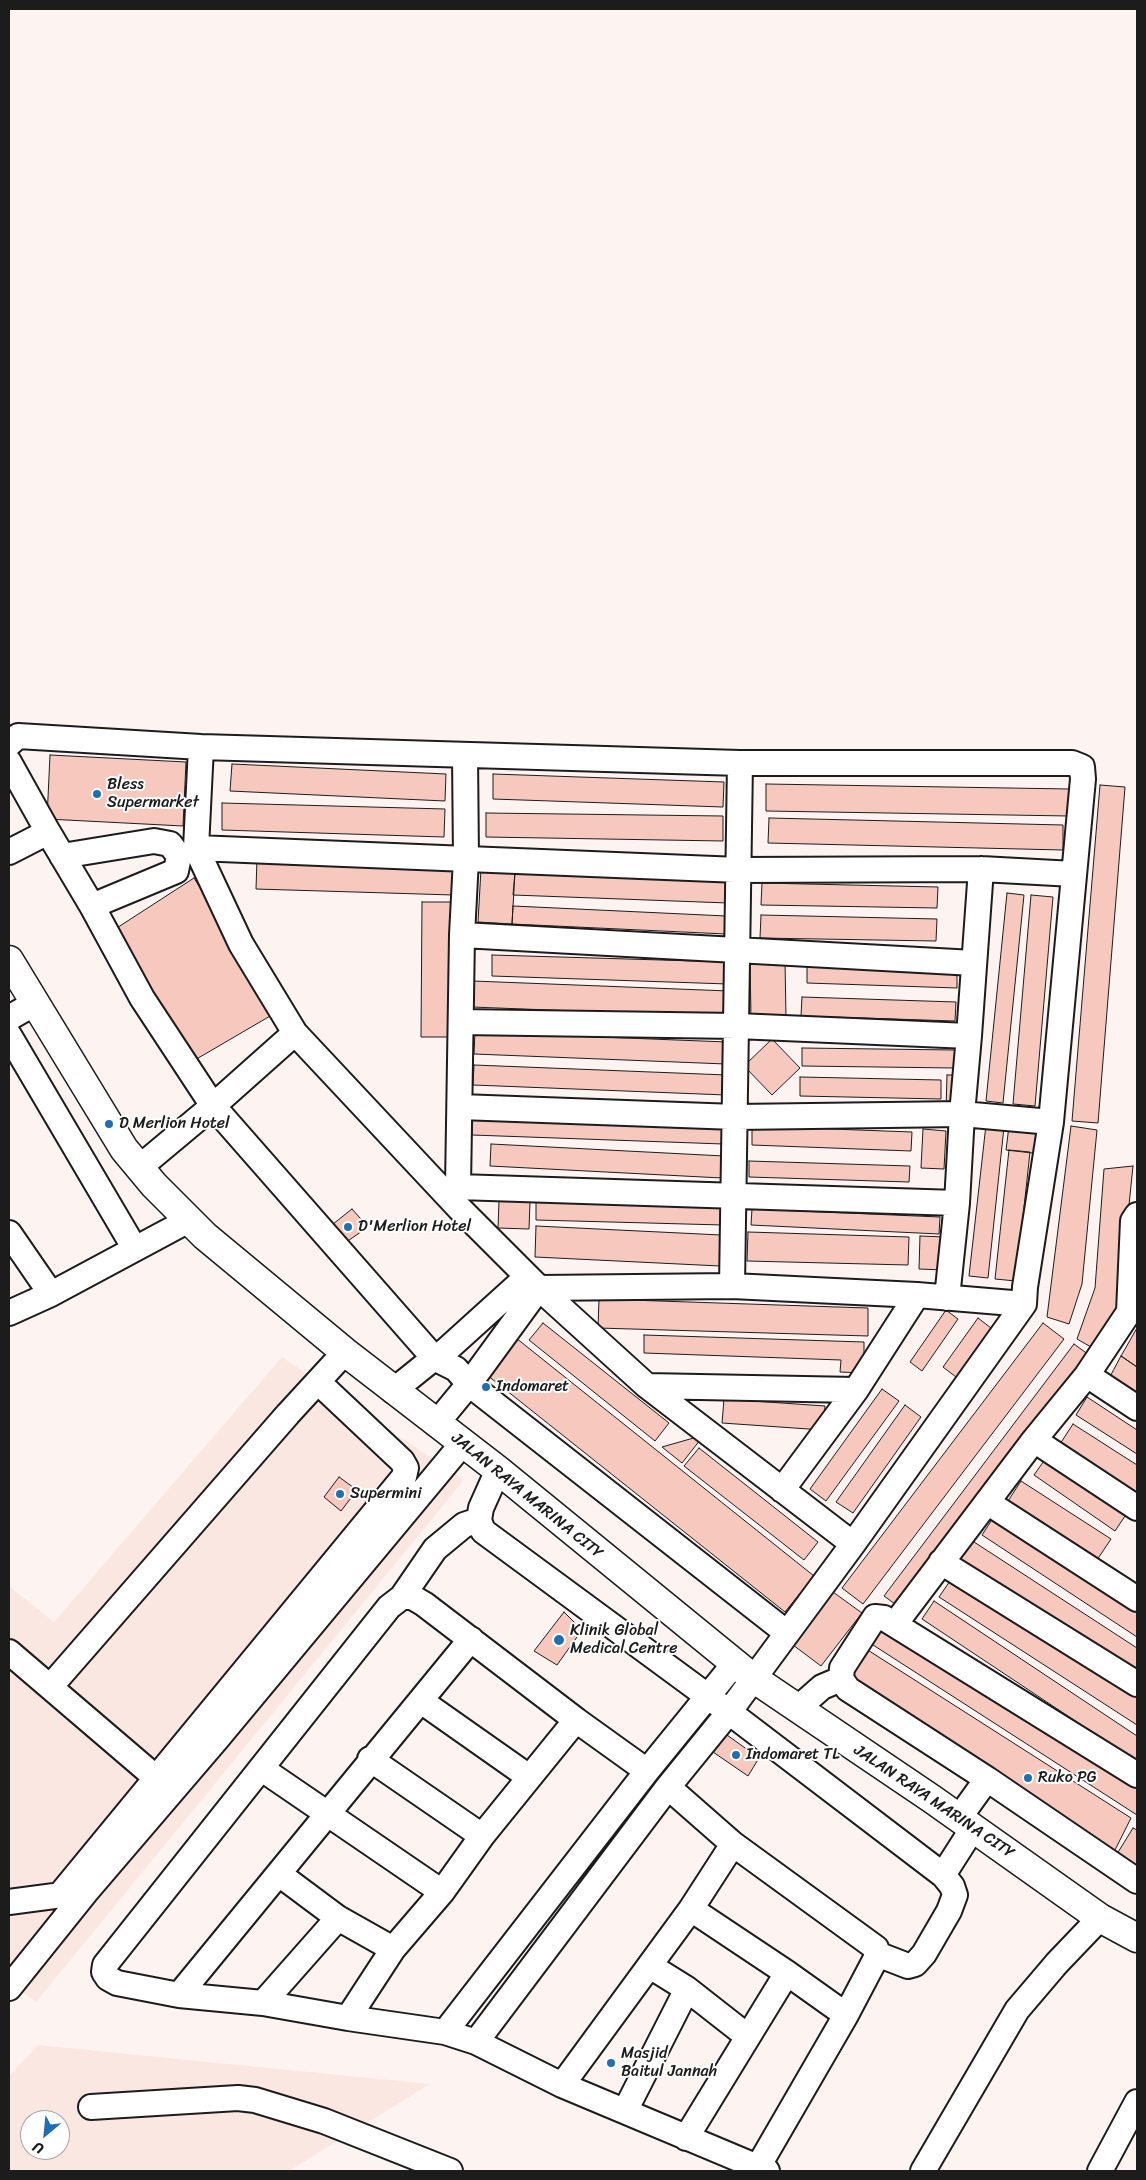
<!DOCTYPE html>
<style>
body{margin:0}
#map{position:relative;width:1146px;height:2180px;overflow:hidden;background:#fdf4f2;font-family:Sriracha,sans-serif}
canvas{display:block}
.frame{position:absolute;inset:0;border:10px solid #1c1c1c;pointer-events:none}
.north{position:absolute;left:20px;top:2110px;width:50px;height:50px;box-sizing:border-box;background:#fff;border:1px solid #a4a4a4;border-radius:50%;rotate:208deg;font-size:14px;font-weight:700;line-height:20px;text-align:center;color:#1c1c1c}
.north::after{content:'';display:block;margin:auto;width:18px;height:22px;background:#1f6fb2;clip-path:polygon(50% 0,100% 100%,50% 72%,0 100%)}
</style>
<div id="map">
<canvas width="1146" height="2180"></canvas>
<div class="frame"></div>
<div class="north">U</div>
</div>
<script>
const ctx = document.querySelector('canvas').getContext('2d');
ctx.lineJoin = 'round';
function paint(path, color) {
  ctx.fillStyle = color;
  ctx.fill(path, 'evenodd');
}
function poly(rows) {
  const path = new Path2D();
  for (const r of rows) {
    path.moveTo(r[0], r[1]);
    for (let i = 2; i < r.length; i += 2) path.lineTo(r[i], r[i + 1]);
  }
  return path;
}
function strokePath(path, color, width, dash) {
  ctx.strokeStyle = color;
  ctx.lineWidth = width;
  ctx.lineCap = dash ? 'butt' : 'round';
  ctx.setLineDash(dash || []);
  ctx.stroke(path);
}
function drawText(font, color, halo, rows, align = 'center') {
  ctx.font = font + ' Sriracha,sans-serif';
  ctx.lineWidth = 4;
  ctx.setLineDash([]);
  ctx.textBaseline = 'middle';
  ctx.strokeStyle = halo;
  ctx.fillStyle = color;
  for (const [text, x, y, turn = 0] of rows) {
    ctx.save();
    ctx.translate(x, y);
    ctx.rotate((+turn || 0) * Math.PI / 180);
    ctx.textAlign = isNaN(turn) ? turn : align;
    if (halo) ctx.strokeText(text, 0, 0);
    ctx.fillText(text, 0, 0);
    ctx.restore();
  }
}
paint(poly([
 [282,1357,464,1480,36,2002,9,1983,9,1586,54,1622],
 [38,2045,430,2084,289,2171,9,2171,9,2076],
 [30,2120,60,2120,60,2150,30,2150]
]), '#fbe7e2');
const building = poly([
 [50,755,186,762,183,826,47,819,50,755],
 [232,764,446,774,445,801,230,791,232,764],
 [493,774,724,782,723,807,493,799,493,774],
 [766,784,1069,789,1069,816,766,811,766,784],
 [1100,785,1125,787,1098,1123,1072,1121,1100,785],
 [222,803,445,809,444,837,222,830,222,803],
 [486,813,723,816,723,841,486,837,486,813],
 [769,818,1063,825,1063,850,768,843,769,818],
 [257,859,454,864,453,895,256,889,257,859],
 [481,869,515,872,512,924,478,922,481,869],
 [515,872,729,881,728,903,513,895,515,872],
 [194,878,277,1012,188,1064,109,933,194,878],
 [762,883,938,887,937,908,761,905,762,883],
 [1007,893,1024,895,1003,1103,986,1101,1007,893],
 [1031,895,1053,897,1035,1106,1013,1104,1031,895],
 [422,902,453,902,452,1037,421,1037,422,902],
 [513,906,726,916,726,934,512,924,513,906],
 [761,915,937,919,936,941,760,938,761,915],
 [492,955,729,962,728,984,492,976,492,955],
 [750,961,785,961,786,1018,751,1018,750,961],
 [807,967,957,972,957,988,807,983,807,967],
 [473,981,729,991,728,1017,472,1007,473,981],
 [802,997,956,1002,955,1021,801,1016,802,997],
 [475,1032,727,1042,726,1064,474,1054,475,1032],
 [772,1039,800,1068,772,1095,744,1066,772,1039],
 [802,1048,955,1050,955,1068,802,1066,802,1048],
 [474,1065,727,1075,726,1095,473,1085,474,1065],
 [947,1075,961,1075,960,1112,946,1111,947,1075],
 [800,1077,941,1080,941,1099,800,1096,800,1077],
 [473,1114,724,1123,723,1144,472,1135,473,1114],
 [986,1125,1004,1127,988,1278,969,1276,986,1125],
 [752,1126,912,1132,911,1151,752,1145,752,1126],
 [1009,1126,1043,1130,1041,1154,1006,1150,1009,1126],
 [1071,1126,1097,1130,1082,1284,1069,1324,1047,1317,1071,1126],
 [923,1129,946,1131,944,1169,921,1168,923,1129],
 [491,1144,724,1156,722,1178,490,1166,491,1144],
 [1009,1150,1030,1152,1016,1281,995,1279,1009,1150],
 [749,1161,910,1166,909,1182,749,1177,749,1161],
 [1133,1166,1119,1303,1091,1347,1077,1339,1095,1288,1104,1169,1133,1166],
 [536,1197,723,1203,723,1225,536,1220,536,1197],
 [499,1201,530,1202,529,1229,498,1228,499,1201],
 [352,1209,368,1227,342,1245,328,1228,352,1209],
 [752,1209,940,1217,939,1234,751,1225,752,1209],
 [536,1226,721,1235,720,1266,535,1257,536,1226],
 [748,1232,909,1237,908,1265,747,1261,748,1232],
 [920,1236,945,1237,944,1270,919,1269,920,1236],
 [599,1299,868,1308,868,1336,598,1328,599,1299],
 [946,1310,958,1319,922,1371,910,1362,946,1310],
 [978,1318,991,1328,956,1377,943,1367,978,1318],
 [543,1323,669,1423,655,1441,529,1340,543,1323],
 [1043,1323,1064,1339,863,1604,842,1588,1043,1323],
 [1137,1328,1137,1367,1121,1356,1137,1328],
 [644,1335,864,1342,864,1373,840,1372,841,1360,644,1353,644,1335],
 [516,1338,814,1576,785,1612,487,1375,516,1338],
 [1074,1344,1089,1355,899,1607,884,1596,1074,1344],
 [1121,1356,1137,1367,1137,1407,1105,1386,1121,1356],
 [882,1389,899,1401,826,1501,810,1489,882,1389],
 [1087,1397,1137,1430,1137,1454,1076,1415,1087,1397],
 [724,1399,825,1406,823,1430,722,1423,724,1399],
 [905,1405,921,1417,853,1513,836,1502,905,1405],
 [1073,1424,1137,1465,1137,1494,1060,1444,1073,1424],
 [704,1435,682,1463,662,1447,704,1435],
 [699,1448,818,1542,804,1560,684,1466,699,1448],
 [1046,1458,1127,1513,1115,1531,1034,1475,1046,1458],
 [339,1477,357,1490,341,1511,324,1497,339,1477],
 [1021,1481,1111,1539,1097,1560,1008,1501,1021,1481],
 [995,1515,1137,1609,1137,1637,982,1535,995,1515],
 [971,1540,1137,1648,1137,1678,958,1560,971,1540],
 [952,1578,1137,1697,1137,1725,939,1597,952,1578],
 [833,1592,862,1613,821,1666,793,1645,833,1592],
 [934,1601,1137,1736,1137,1762,922,1619,934,1601],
 [564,1612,582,1630,557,1665,534,1651,564,1612],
 [883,1625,1137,1789,1137,1815,870,1643,883,1625],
 [863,1647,1131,1818,1110,1860,841,1679,863,1647],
 [727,1735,759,1758,748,1776,713,1752,727,1735],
 [1133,1828,1137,1830,1137,1878,1112,1862,1133,1828]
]);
paint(building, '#f7c8bd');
strokePath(building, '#1c1c1c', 1);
const minor = poly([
 [9,744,18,736,201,747,740,763,1072,763,1082,767,1083,779,1051,1122,1025,1287,1024,1304,917,1295,732,1286,539,1288,469,1384,436,1424],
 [201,747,196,848,241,944,295,1033,459,1208,539,1288,647,1386,853,1544],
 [9,762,48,832,92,906,142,998,213,1106,434,1358,456,1369,469,1384,787,1633],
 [196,848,739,870,981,869,1074,874],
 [9,852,48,832],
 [62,856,154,841,170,844,179,856,176,871,92,906],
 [462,935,974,963],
 [9,1018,35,1003],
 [461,1022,737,1026,969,1036],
 [9,1035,135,1249],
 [460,1107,736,1117,962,1114,1051,1122],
 [140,1167,213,1106,295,1033],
 [458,1187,462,935,466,859,465,755],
 [442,1189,458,1187,957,1203],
 [9,1233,51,1294],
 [732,1286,740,763],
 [947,1298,957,1203,962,1114,969,1036,981,869],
 [9,1313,51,1294,189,1220],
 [1087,1375,1137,1408],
 [647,1386,856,1390],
 [393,1391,434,1358,443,1353,527,1277],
 [1034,1440,1137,1508],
 [498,1470,481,1508,479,1520,483,1531,729,1712,943,1875,952,1886,955,1895,949,1911,924,1954,915,1964,908,1966,877,1954],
 [782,1490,856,1390,917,1295],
 [987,1502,1137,1599],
 [941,1562,1137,1684],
 [402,1597,435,1549,464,1525,479,1520],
 [895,1624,1034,1440,1087,1375,1129,1312,1133,1221,1137,1215],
 [9,1652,168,1788],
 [50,1687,288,1414,345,1352],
 [421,1701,529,1777],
 [797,1709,822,1687,841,1679],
 [370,1759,482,1836],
 [262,1769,442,1892],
 [647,1771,576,1720,424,1604,412,1597,402,1597,389,1607,105,1965,104,1972,108,1978,117,1983,179,1995,263,2003,348,2018,445,2032,476,2042,562,2085,767,2171],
 [1137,1775,884,1618,875,1617,842,1668,841,1679,848,1689,987,1779,1137,1881],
 [668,1787,733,1844,876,1948,876,1958,846,2015,758,2167],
 [959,1818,987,1779],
 [279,1874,338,1918,393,1949],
 [943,1875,973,1828],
 [60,1895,404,1477,406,1468,402,1461,318,1382],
 [9,1902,77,1893],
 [691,1909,787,1973,846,2015],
 [650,1966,687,1989,747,2036],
 [9,1988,86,1892,217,1739,463,1443],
 [179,1995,471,1639],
 [263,2003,338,1918],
 [348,2018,393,1949,442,1892,482,1836,576,1720],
 [445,2032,647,1771,734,1664],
 [476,2042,668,1787,729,1712,853,1544,1024,1304],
 [562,2085,691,1909,733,1844],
 [91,2107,238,2098,255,2100,324,2121,450,2171],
 [625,2111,687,1989],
 [686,2138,787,1973],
 [923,2171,1017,2010,1057,1963,1100,1918],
 [1100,2171,1137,2102]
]);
const major = poly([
 [9,960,124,1149,154,1185,205,1236,345,1352,498,1470,753,1678,932,1799,1100,1918,1137,1938]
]);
strokePath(minor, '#1c1c1c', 28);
strokePath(major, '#1c1c1c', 31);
strokePath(minor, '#fff', 24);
strokePath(major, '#fff', 28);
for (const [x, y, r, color] of [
 [97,794,5,"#1f6fb2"],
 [109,1124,5,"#1f6fb2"],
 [348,1227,5,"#1f6fb2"],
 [486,1387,5,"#1f6fb2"],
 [340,1494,5,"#1f6fb2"],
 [559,1640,6,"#1f6fb2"],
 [736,1755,5,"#1f6fb2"],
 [1028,1778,5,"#1f6fb2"],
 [611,2063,5,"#1f6fb2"]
]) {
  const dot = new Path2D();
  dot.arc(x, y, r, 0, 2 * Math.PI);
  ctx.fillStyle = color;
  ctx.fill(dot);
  strokePath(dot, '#fff', 2);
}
drawText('16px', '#1c1c1c', '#fff', [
 ["Bless",107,785],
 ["Supermarket",107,803],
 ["D Merlion Hotel",119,1124],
 ["D'Merlion Hotel",358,1227],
 ["Indomaret",496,1387],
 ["Supermini",350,1494],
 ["Klinik Global",570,1631],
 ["Medical Centre",570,1649],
 ["Indomaret TL",746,1755],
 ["Ruko PG",1038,1778],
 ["Masjid",621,2054],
 ["Baitul Jannah",621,2072]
], 'left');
drawText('16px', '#1c1c1c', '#fff', [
 ["JALAN RAYA MARINA CITY",527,1496,39],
 ["JALAN RAYA MARINA CITY",934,1802,34]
]);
</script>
